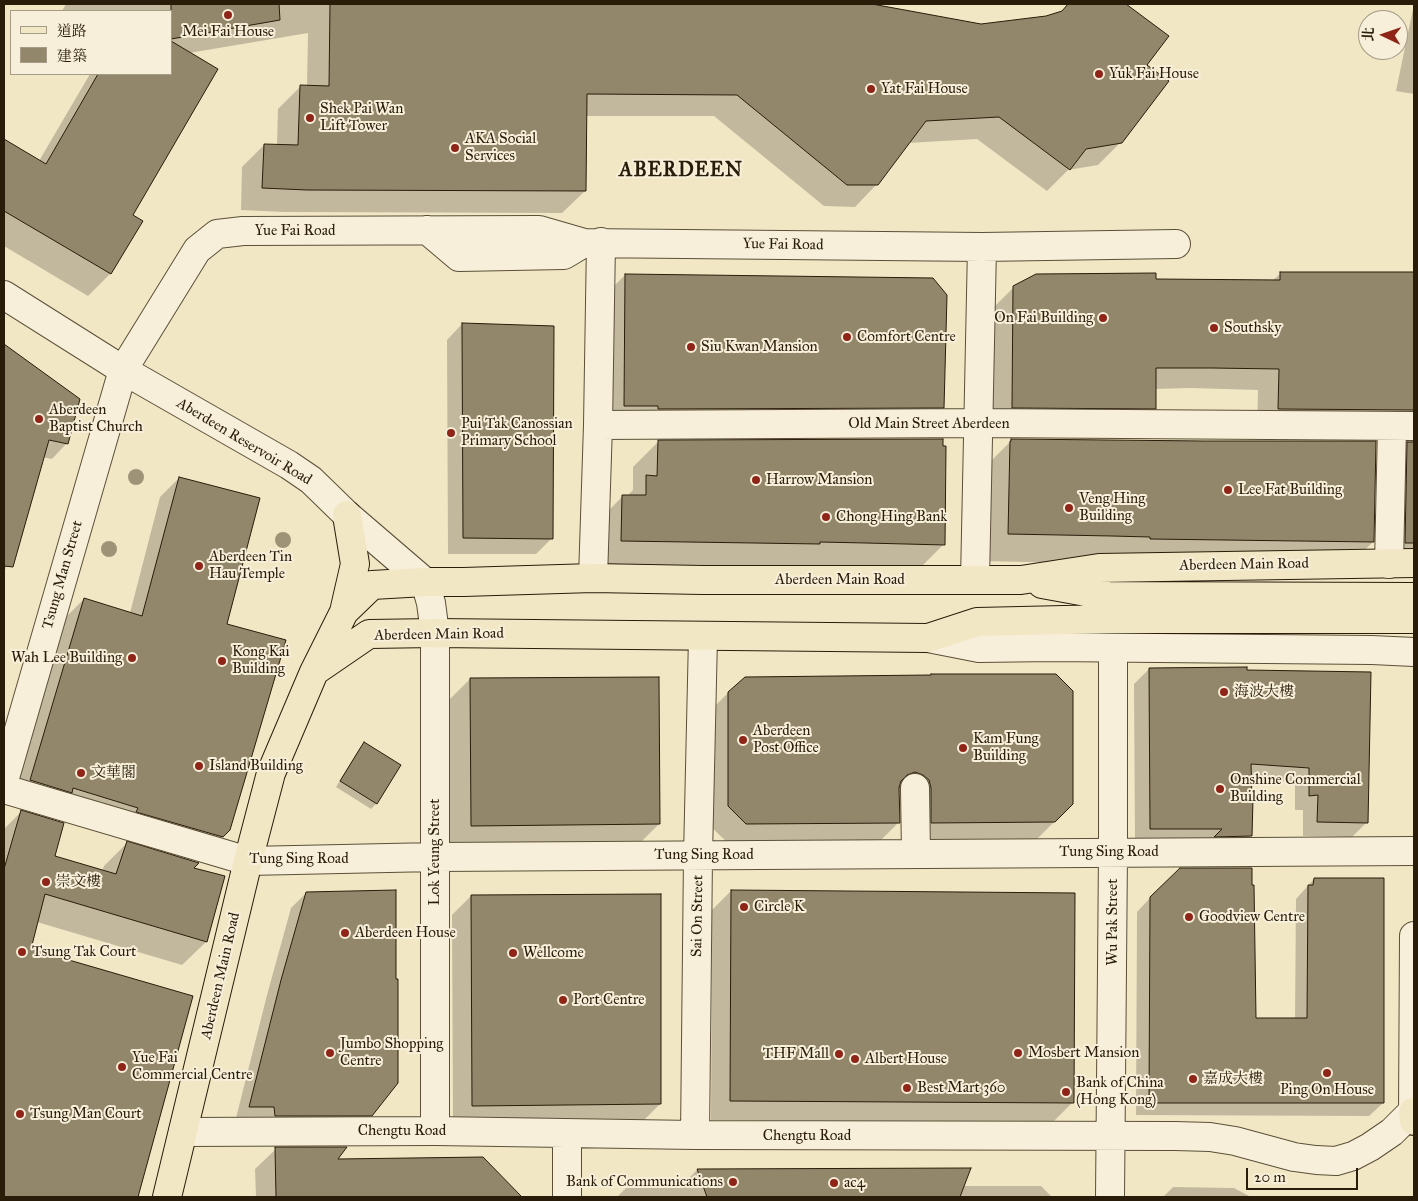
<!DOCTYPE html>
<meta charset="utf-8">
<style>
body{margin:0}
#map{position:relative;width:1418px;height:1201px;overflow:hidden;background:#f2e7c5;font-family:"IM FELL Great Primer","Noto Serif TC",serif}
canvas{display:block}
.frame{position:absolute;inset:0;border:5px solid #291c09;pointer-events:none}
.legend{position:absolute;left:10px;top:10px;width:162px;height:65px;box-sizing:border-box;background:#f7efd9;border:1px solid #a59b86;margin:0;padding:6px 9px;list-style:none;font-size:15px;color:#291c09}
.legend li{display:flex;align-items:center;gap:10px;height:25px}
.legend b{width:25px;border:1px solid #a59b86}
.north{position:absolute;left:1358px;top:10px;width:50px;height:50px;box-sizing:border-box;background:#f7efd9;border:1px solid #a59b86;border-radius:50%;rotate:273deg;font-size:14px;font-weight:700;line-height:20px;text-align:center;color:#291c09}
.north::after{content:'';display:block;margin:auto;width:18px;height:22px;background:#8f2418;clip-path:polygon(50% 0,100% 100%,50% 72%,0 100%)}
.scale{position:absolute;left:1246px;top:1168px;width:112px;height:22px;box-sizing:border-box;border:2px solid #291c09;border-top:0;padding-left:6px;font-size:15px;line-height:18px;white-space:nowrap;color:#291c09;-webkit-text-stroke:4px #f7efd9;paint-order:stroke}
</style>
<div id="map">
<canvas width="1418" height="1201"></canvas>
<div class="frame"></div>
<ul class="legend">
<li><b style="height:6px;background:#f2e7c5"></b>道路</li>
<li><b style="height:14px;background:#92866b"></b>建築</li>
</ul>
<div class="north">北</div>
<div class="scale">20 m</div>
</div>
<script>
const ctx = document.querySelector('canvas').getContext('2d');
ctx.lineJoin = 'round';
function paint(path, color) {
  ctx.fillStyle = color;
  ctx.fill(path, 'evenodd');
}
function poly(rows) {
  const path = new Path2D();
  for (const r of rows) {
    path.moveTo(r[0], r[1]);
    for (let i = 2; i < r.length; i += 2) path.lineTo(r[i], r[i + 1]);
  }
  return path;
}
function strokePath(path, color, width, dash) {
  ctx.strokeStyle = color;
  ctx.lineWidth = width;
  ctx.lineCap = dash ? 'butt' : 'round';
  ctx.setLineDash(dash || []);
  ctx.stroke(path);
}
function drawText(font, color, halo, rows, align = 'center') {
  ctx.font = font + ' "IM FELL Great Primer","Noto Serif TC",serif';
  ctx.lineWidth = 4;
  ctx.setLineDash([]);
  ctx.textBaseline = 'middle';
  ctx.strokeStyle = halo;
  ctx.fillStyle = color;
  for (const [text, x, y, turn = 0] of rows) {
    ctx.save();
    ctx.translate(x, y);
    ctx.rotate((+turn || 0) * Math.PI / 180);
    ctx.textAlign = isNaN(turn) ? turn : align;
    if (halo) ctx.strokeText(text, 0, 0);
    ctx.fillText(text, 0, 0);
    ctx.restore();
  }
}
paint(poly([
 [66,4,865,4,981,25,1046,17,1082,4,1124,4,1167,37,1145,66,1121,142,1098,165,1068,170,1047,191,977,139,908,143,877,184,855,207,824,206,714,116,586,116,585,191,562,213,284,212,241,210,242,167,264,145,277,145,278,109,300,87,307,87,308,33,189,53,131,215,141,221,110,274,88,296,4,246,4,140,39,161,90,74,171,74,171,11,62,11],
 [1414,4,1414,94,1396,91],
 [1281,273,1395,294,1414,294,1414,561,1384,564,1387,464,1408,443,1407,440,1401,434,1257,430,1258,390,1190,388,1155,389,1155,408,1133,429,991,428,992,309,1014,287,1155,280,1272,281],
 [625,275,943,407,922,428,603,427,604,296],
 [462,324,552,538,536,554,448,554,447,340],
 [4,346,79,400,67,443,52,459,42,457,12,543,4,574],
 [1012,440,1373,542,1345,569,982,561,985,467],
 [658,442,944,544,919,569,597,566,598,521,623,496,627,496,633,490,633,467],
 [179,478,226,624,229,829,203,855,12,799,65,618,84,599,130,613,160,497],
 [1149,669,1246,671,1367,822,1352,837,1303,836,1303,810,1295,810,1295,782,1250,780,1251,836,1236,851,1135,843,1134,684],
 [470,679,659,824,633,850,445,851,444,705],
 [729,692,1072,804,1035,841,912,841,904,794,898,792,899,822,879,842,727,842,710,826,709,712],
 [364,744,399,765,376,804,371,809,336,787,359,749],
 [21,812,53,857,102,871,104,866,127,843,191,868,206,942,182,965,37,922,29,950,191,997,137,1197,4,1197,4,829],
 [1314,879,1383,1103,1369,1116,1136,1115,1137,912,1150,898,1251,886,1255,1020,1295,1019,1296,899],
 [731,891,1072,1103,1053,1122,711,1120,712,910],
 [306,893,371,1115,356,1130,235,1122,267,995,291,908],
 [471,896,660,1104,641,1123,453,1124,452,915],
 [276,1149,335,1160,511,1188,511,1197,256,1197,255,1169],
 [697,1170,963,1186,1041,1186,1052,1197,617,1197,626,1188,679,1188],
 [1173,1187,1234,1188,1251,1197,1163,1197]
]), '#0003');
const building = poly([
 [171,4,279,4,280,20,171,39,171,4],
 [330,4,872,4,981,24,1046,16,1062,11,1068,4,1126,4,1169,36,1147,65,1169,81,1122,143,1086,149,1070,170,999,117,926,121,878,185,847,185,737,95,587,94,586,191,307,190,262,188,264,144,298,145,300,85,329,86,330,4],
 [171,41,218,69,133,215,143,221,111,274,4,211,4,139,46,164,98,74,171,74,171,41],
 [1280,272,1414,272,1414,410,1278,409,1279,369,1212,368,1156,368,1156,409,1012,408,1013,286,1036,274,1156,273,1156,279,1280,280,1280,272],
 [625,274,933,278,947,295,944,408,658,409,658,406,624,406,625,274],
 [462,323,554,326,553,539,463,538,462,323],
 [4,344,80,399,68,444,49,440,13,567,4,566,4,344],
 [943,439,943,446,946,446,945,545,866,543,820,542,820,544,621,541,622,495,646,495,646,475,657,476,658,440,943,439],
 [1011,439,1204,441,1376,441,1374,542,1150,539,1150,537,1112,536,1008,534,1010,441,1011,441,1011,439],
 [1407,442,1414,442,1414,543,1405,543,1407,442],
 [179,477,260,498,227,624,286,640,230,830,223,837,136,812,138,808,73,788,72,793,30,780,84,598,142,616,179,477],
 [1247,667,1247,670,1371,672,1368,823,1317,822,1318,795,1309,796,1309,768,1251,764,1252,800,1253,799,1252,836,1214,837,1222,829,1150,829,1149,668,1247,667],
 [931,674,1056,674,1073,691,1073,804,1055,822,931,823,931,788,929,780,923,775,915,772,907,775,901,781,899,788,900,823,746,824,728,806,728,692,745,677,931,675,931,674],
 [659,677,660,824,471,826,470,678,659,677],
 [364,742,401,765,377,804,340,781,364,742],
 [21,810,64,823,55,856,116,874,127,841,199,863,194,868,225,876,207,942,45,894,31,949,193,996,138,1197,4,1197,4,869,21,810],
 [1180,868,1252,868,1252,885,1254,885,1256,1018,1307,1018,1308,885,1313,885,1314,878,1384,878,1384,1103,1149,1103,1150,897,1180,868],
 [396,890,396,979,398,979,398,1083,372,1116,275,1116,274,1107,249,1107,281,980,306,892,396,890],
 [731,890,1075,893,1074,1103,730,1101,731,890],
 [661,894,661,1104,472,1106,471,895,661,894],
 [275,1147,347,1147,338,1159,483,1157,522,1197,276,1197,275,1147],
 [971,1168,960,1197,707,1197,697,1169,971,1168]
]);
paint(building, '#92866b');
strokePath(building, '#291c09', 1);
const minor = poly([
 [427,230,459,257,564,255,584,243],
 [4,295,123,370,289,465,311,480,347,515,425,582,431,603,435,633,435,1131],
 [598,425,979,423,1414,426],
 [1389,564,1392,426],
 [593,578,598,425,601,242],
 [975,580,982,247],
 [928,638,979,648,1051,647,1372,650,1414,652],
 [4,781,123,370,197,250,217,234,243,231,539,230,584,243,982,247,1176,244],
 [915,788,916,854],
 [4,789,248,861,435,857,1414,851],
 [1413,1112,1414,936],
 [183,1132,435,1131,695,1135,1175,1136,1210,1137,1235,1141,1294,1157,1316,1160,1336,1161,1353,1156,1370,1147,1392,1132,1414,1110],
 [567,1134,567,1197],
 [695,1135,698,856,703,637],
 [1110,1197,1113,852,1113,648]
]);
const major = poly([
 [1042,584,1108,596,1414,597],
 [344,612,355,564,347,515],
 [315,671,369,634,435,633,928,638,977,622,1108,619,1414,619],
 [1413,1112,1414,1121],
 [167,1197,248,861,271,773,314,672,344,612,372,585,425,582,463,582,593,578,703,580,1021,580,1099,568,1414,563]
]);
strokePath(minor, '#5b4f38', 30);
strokePath(major, '#291c09', 30);
strokePath(minor, '#f7efd9', 28);
strokePath(major, '#f2e7c5', 28);
ctx.fillStyle = '#9f9377';
for (const [x, y] of [
 [136,477],
 [283,540],
 [109,549]
]) {
  ctx.beginPath();
  ctx.arc(x, y, 8, 0, 2 * Math.PI);
  ctx.fill();
}
for (const [x, y, r, color] of [
 [228,15,5,"#8f2418"],
 [1099,74,5,"#8f2418"],
 [871,89,5,"#8f2418"],
 [310,118,5,"#8f2418"],
 [455,148,5,"#8f2418"],
 [1103,318,5,"#8f2418"],
 [1214,328,5,"#8f2418"],
 [847,337,5,"#8f2418"],
 [691,347,5,"#8f2418"],
 [39,419,5,"#8f2418"],
 [451,433,5,"#8f2418"],
 [756,480,5,"#8f2418"],
 [1228,490,5,"#8f2418"],
 [1069,508,5,"#8f2418"],
 [826,517,5,"#8f2418"],
 [199,566,5,"#8f2418"],
 [132,658,5,"#8f2418"],
 [222,661,5,"#8f2418"],
 [1224,692,5,"#8f2418"],
 [743,740,5,"#8f2418"],
 [963,748,5,"#8f2418"],
 [199,766,5,"#8f2418"],
 [81,773,5,"#8f2418"],
 [1220,789,5,"#8f2418"],
 [46,882,5,"#8f2418"],
 [744,907,5,"#8f2418"],
 [1189,917,5,"#8f2418"],
 [345,933,5,"#8f2418"],
 [22,952,5,"#8f2418"],
 [513,953,5,"#8f2418"],
 [563,1000,5,"#8f2418"],
 [330,1053,5,"#8f2418"],
 [1018,1053,5,"#8f2418"],
 [839,1054,5,"#8f2418"],
 [855,1059,5,"#8f2418"],
 [122,1067,5,"#8f2418"],
 [1327,1073,5,"#8f2418"],
 [1193,1079,5,"#8f2418"],
 [907,1088,5,"#8f2418"],
 [1066,1092,5,"#8f2418"],
 [20,1114,5,"#8f2418"],
 [733,1182,5,"#8f2418"],
 [834,1183,5,"#8f2418"]
]) {
  const dot = new Path2D();
  dot.arc(x, y, r, 0, 2 * Math.PI);
  ctx.fillStyle = color;
  ctx.fill(dot);
  strokePath(dot, '#f7efd9', 2);
}
drawText('15px', '#291c09', '#f7efd9', [
 ["Mei Fai House",228,32,"center"],
 ["Yuk Fai House",1109,74],
 ["Yat Fai House",881,89],
 ["Shek Pai Wan",320,109],
 ["Lift Tower",320,126],
 ["AKA Social",465,139],
 ["Services",465,156],
 ["On Fai Building",1093,318,"right"],
 ["Southsky",1224,328],
 ["Comfort Centre",857,337],
 ["Siu Kwan Mansion",701,347],
 ["Aberdeen",49,410],
 ["Baptist Church",49,427],
 ["Pui Tak Canossian",461,424],
 ["Primary School",461,441],
 ["Harrow Mansion",766,480],
 ["Lee Fat Building",1238,490],
 ["Veng Hing",1079,499],
 ["Building",1079,516],
 ["Chong Hing Bank",836,517],
 ["Aberdeen Tin",209,557],
 ["Hau Temple",209,574],
 ["Kong Kai",232,652],
 ["Building",232,669],
 ["Wah Lee Building",122,658,"right"],
 ["海波大樓",1234,692],
 ["Aberdeen",753,731],
 ["Post Office",753,748],
 ["Kam Fung",973,739],
 ["Building",973,756],
 ["Island Building",209,766],
 ["文華閣",91,773],
 ["Onshine Commercial",1230,780],
 ["Building",1230,797],
 ["崇文樓",56,882],
 ["Circle K",754,907],
 ["Goodview Centre",1199,917],
 ["Aberdeen House",355,933],
 ["Tsung Tak Court",32,952],
 ["Wellcome",523,953],
 ["Port Centre",573,1000],
 ["Jumbo Shopping",340,1044],
 ["Centre",340,1061],
 ["Mosbert Mansion",1028,1053],
 ["THF Mall",829,1054,"right"],
 ["Yue Fai",132,1058],
 ["Commercial Centre",132,1075],
 ["Albert House",865,1059],
 ["嘉成大樓",1203,1079],
 ["Bank of China",1076,1083],
 ["(Hong Kong)",1076,1100],
 ["Best Mart 360",917,1088],
 ["Ping On House",1327,1090,"center"],
 ["Tsung Man Court",30,1114],
 ["Bank of Communications",723,1182,"right"],
 ["ac4",844,1183]
], 'left');
drawText('15px', '#291c09', '#f7efd9', [
 ["Yue Fai Road",295,231],
 ["Yue Fai Road",783,245,1],
 ["Old Main Street Aberdeen",929,424],
 ["Aberdeen Reservoir Road",244,442,31],
 ["Aberdeen Main Road",1244,565,-1],
 ["Tsung Man Street",63,575,-74],
 ["Aberdeen Main Road",840,580],
 ["Aberdeen Main Road",439,635,-1],
 ["Lok Yeung Street",435,852,-90],
 ["Tung Sing Road",1109,852],
 ["Tung Sing Road",704,855],
 ["Tung Sing Road",299,859],
 ["Sai On Street",698,916,-89],
 ["Wu Pak Street",1113,922,-90],
 ["Aberdeen Main Road",221,976,-77],
 ["Chengtu Road",402,1131],
 ["Chengtu Road",807,1136]
]);
ctx.letterSpacing = '1px';
drawText('bold 20px', '#291c09', '#f7efd9', [
 ["ABERDEEN",681,171]
]);
ctx.letterSpacing = '0px';
</script>
